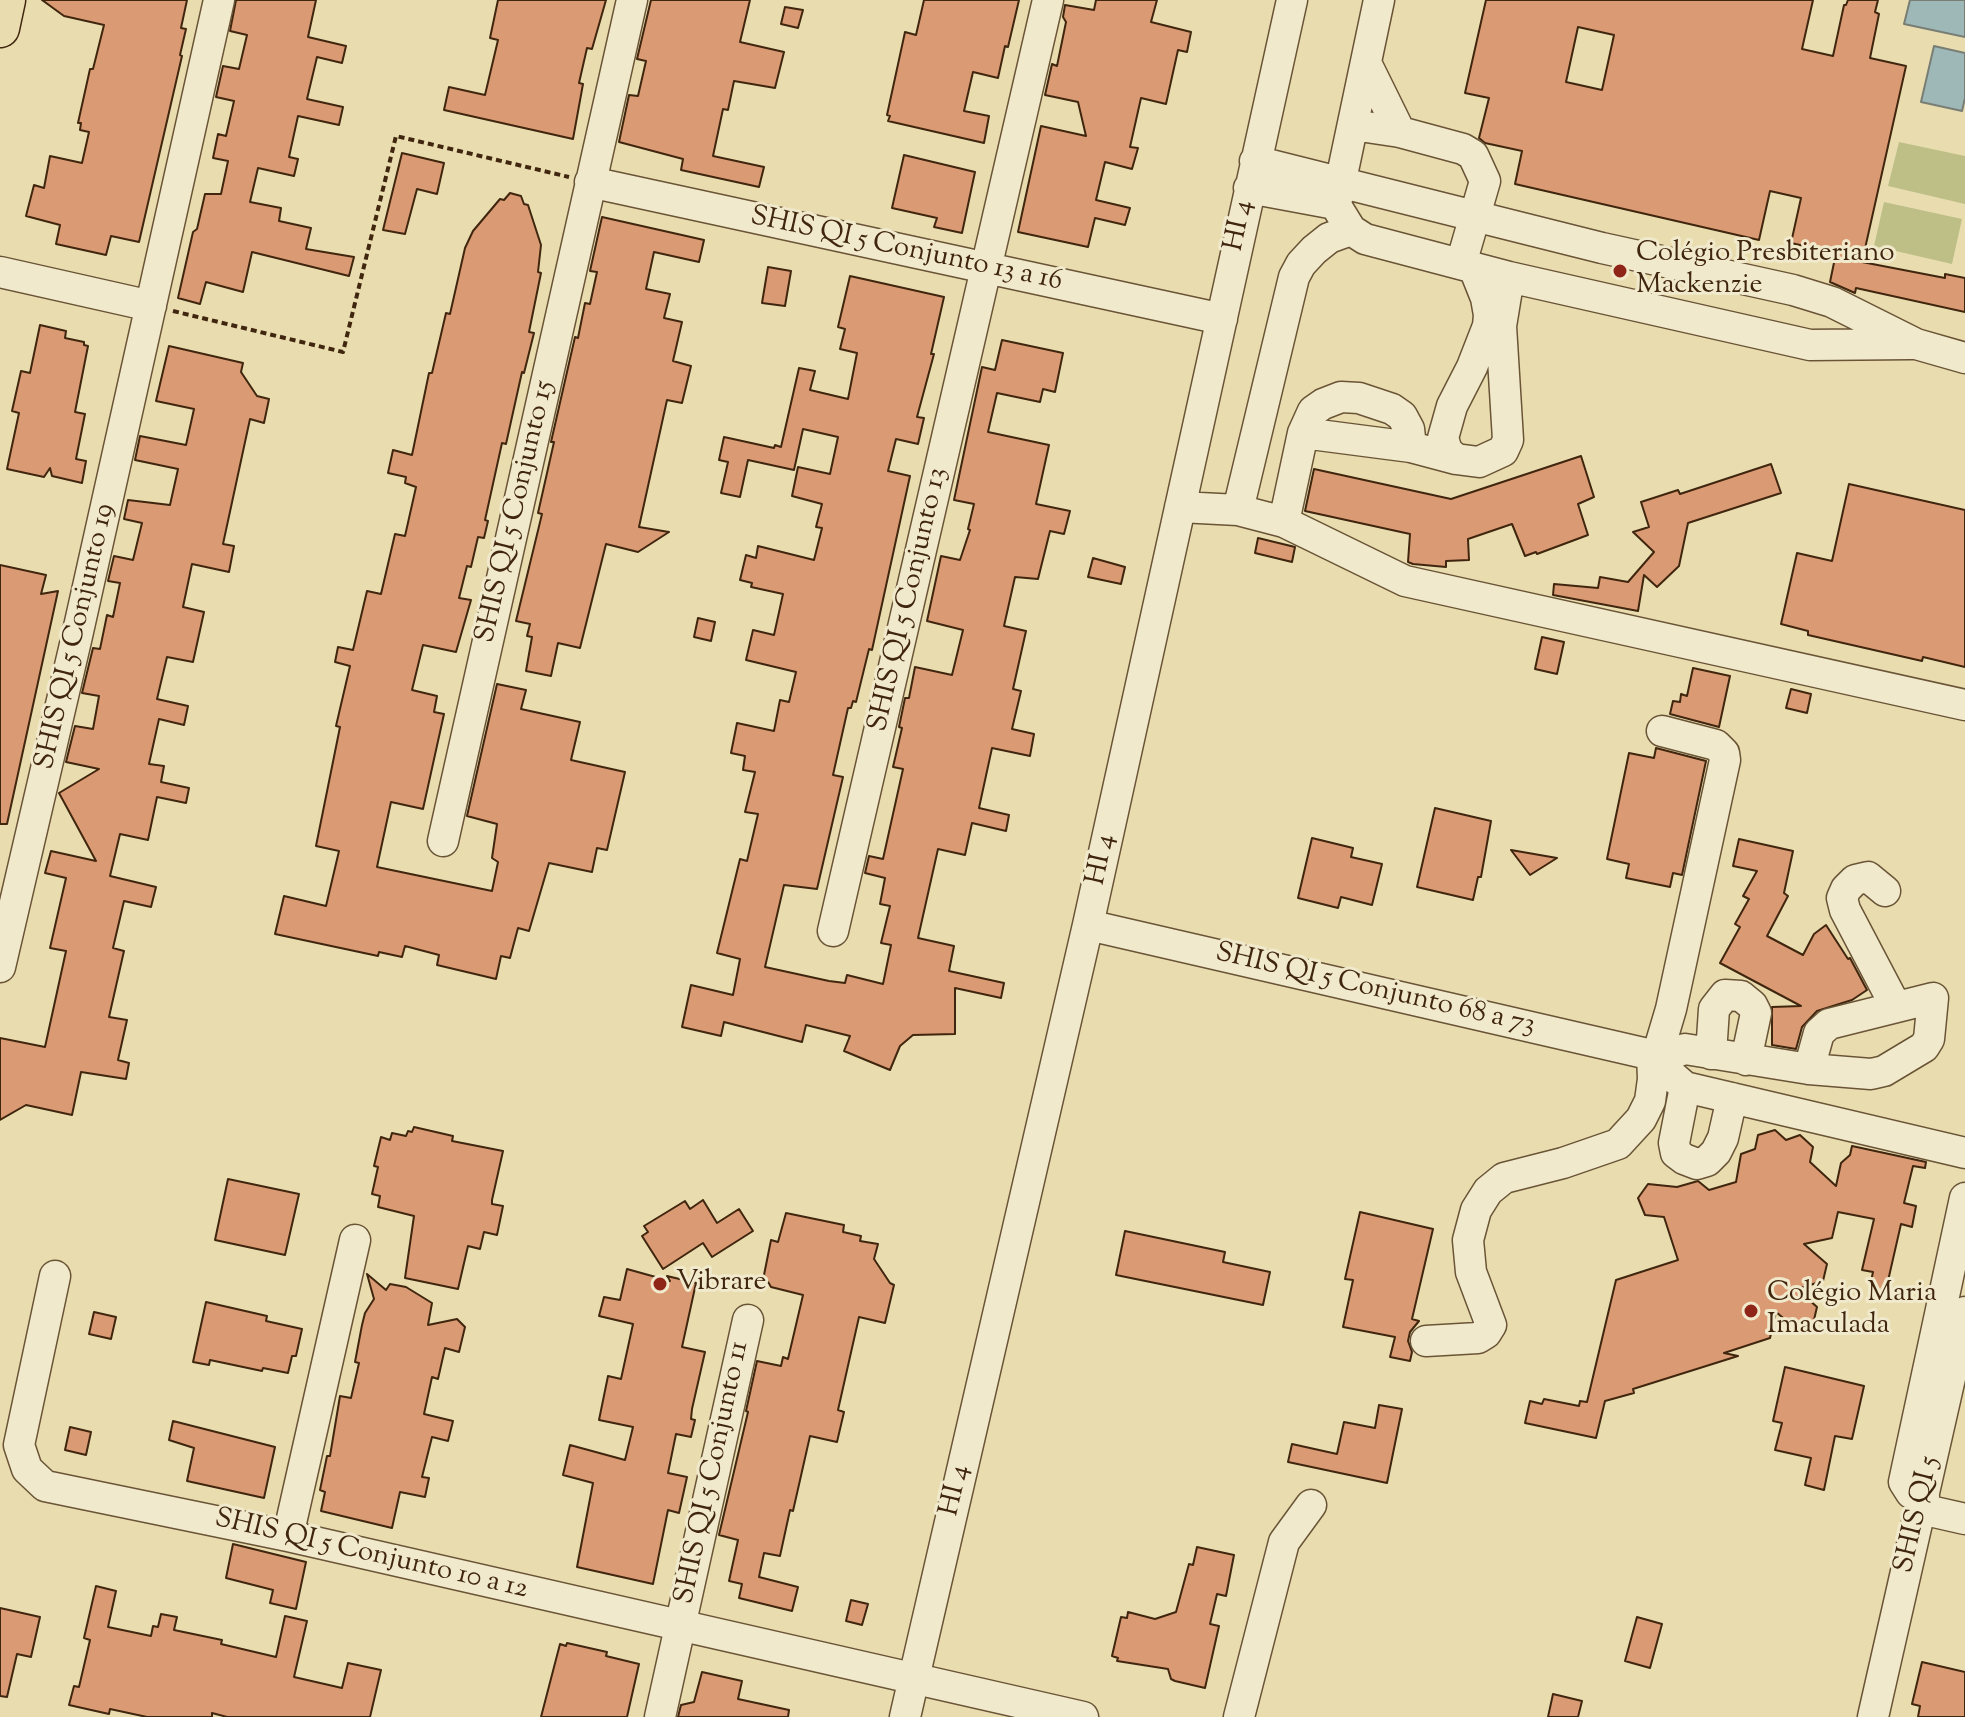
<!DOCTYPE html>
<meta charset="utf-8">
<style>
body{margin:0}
canvas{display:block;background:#e9ddb0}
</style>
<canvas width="1965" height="1717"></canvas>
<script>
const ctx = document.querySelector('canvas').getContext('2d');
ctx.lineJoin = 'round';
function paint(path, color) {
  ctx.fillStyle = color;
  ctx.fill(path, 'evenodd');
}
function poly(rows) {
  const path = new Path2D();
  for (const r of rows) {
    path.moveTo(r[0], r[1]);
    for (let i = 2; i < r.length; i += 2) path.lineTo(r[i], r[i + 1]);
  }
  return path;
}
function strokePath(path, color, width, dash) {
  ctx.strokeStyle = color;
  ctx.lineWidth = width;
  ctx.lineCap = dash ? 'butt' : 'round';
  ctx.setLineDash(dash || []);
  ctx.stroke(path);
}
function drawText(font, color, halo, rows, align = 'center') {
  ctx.font = font + ' "Sorts Mill Goudy",serif';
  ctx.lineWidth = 6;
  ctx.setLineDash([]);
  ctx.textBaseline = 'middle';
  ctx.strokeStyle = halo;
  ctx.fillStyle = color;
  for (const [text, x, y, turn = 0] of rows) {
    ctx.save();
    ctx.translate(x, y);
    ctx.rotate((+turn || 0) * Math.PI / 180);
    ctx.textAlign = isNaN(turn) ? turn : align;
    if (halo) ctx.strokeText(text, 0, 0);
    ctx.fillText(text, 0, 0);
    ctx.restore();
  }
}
paint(poly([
 [1899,142,1965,156,1965,204,1888,186],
 [1884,202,1962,219,1952,264,1874,246]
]), '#bdbf87');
const water = poly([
 [1910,0,1965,0,1965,37,1904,24,1910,0],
 [1934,46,1965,53,1965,98,1962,111,1921,102,1934,46]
]);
paint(water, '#9eb8b8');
strokePath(water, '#787e74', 2);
const building = poly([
 [42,0,187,0,181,28,186,29,180,55,182,56,139,242,111,236,106,255,56,244,60,225,26,216,34,185,44,188,50,156,82,163,89,132,80,130,81,123,78,123,90,69,93,69,104,25,64,16,42,0],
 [236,0,316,0,308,37,346,46,342,63,317,57,307,99,343,107,339,125,298,116,289,157,298,159,294,176,258,168,250,202,281,208,279,221,311,228,306,249,354,257,349,276,252,252,243,292,206,282,200,304,178,298,193,232,197,229,205,194,221,194,228,161,213,158,218,134,226,136,234,101,216,97,223,66,239,69,247,35,230,31,236,0],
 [498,0,606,0,592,49,587,48,579,83,583,84,573,139,444,110,449,87,485,95,498,40,490,38,498,0],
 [651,0,750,0,740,42,784,52,775,88,734,81,728,110,723,109,713,156,764,167,759,187,681,170,683,159,619,142,629,95,638,96,646,61,637,59,651,0],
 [924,0,1019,0,1008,47,1005,46,998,78,973,72,964,111,989,116,984,143,888,121,890,116,887,115,905,32,916,35,924,0],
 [1096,0,1157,0,1151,22,1191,32,1187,52,1178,50,1166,104,1141,98,1130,147,1138,148,1132,169,1105,162,1096,200,1130,208,1125,225,1095,218,1088,247,1018,232,1041,126,1086,136,1078,102,1045,95,1052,64,1057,66,1066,22,1063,17,1065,5,1094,10,1096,0],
 [1486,0,1813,0,1802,49,1833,56,1844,5,1846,5,1848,0,1878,0,1875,12,1879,14,1870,58,1906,66,1862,262,1945,278,1945,274,1965,278,1965,312,1856,288,1855,293,1830,282,1836,253,1791,243,1801,198,1770,191,1759,240,1515,184,1522,151,1485,143,1479,138,1489,98,1465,93,1486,0],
 [1578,27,1614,35,1602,90,1566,82,1578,27],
 [785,7,803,10,798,28,781,24,785,7],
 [402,153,444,163,437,194,417,189,405,234,383,230,402,153],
 [904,155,975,172,962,233,934,227,937,218,892,208,904,155],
 [510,193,521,196,524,204,528,205,541,245,538,272,541,273,529,332,534,333,524,373,522,372,506,444,502,443,485,520,488,521,484,538,478,537,471,567,467,566,459,598,471,600,456,652,423,645,412,690,437,696,434,712,444,714,423,809,391,802,377,867,492,891,498,862,492,858,497,824,467,816,497,684,526,690,521,709,580,722,571,760,625,772,607,850,597,848,592,872,549,863,529,931,518,928,510,958,501,956,496,979,437,965,439,955,405,946,402,957,379,952,378,956,275,934,284,896,326,906,339,851,316,846,340,727,336,726,350,666,335,662,338,647,353,650,367,591,381,594,395,534,405,536,416,487,405,483,406,477,388,473,393,450,412,455,429,373,432,373,446,313,450,314,465,248,473,231,500,199,504,200,510,193],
 [602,217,704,240,699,262,654,252,646,289,670,294,664,318,682,322,673,361,691,366,682,403,667,400,639,527,669,532,638,552,606,544,580,648,558,643,551,676,526,671,532,637,527,636,530,624,516,621,542,514,538,513,554,442,551,442,575,337,578,338,585,303,590,304,597,272,590,271,602,217],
 [768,267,791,271,785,306,762,303,768,267],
 [850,276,944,297,931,354,934,354,917,417,924,418,918,444,896,439,888,471,910,476,872,650,869,649,856,702,853,701,851,708,848,708,833,775,843,777,817,889,784,885,765,967,829,981,845,983,847,975,883,984,891,945,881,943,890,906,880,904,885,878,865,873,869,856,883,859,903,769,893,767,902,728,899,727,905,698,909,698,915,667,952,675,963,630,927,621,941,556,960,560,970,530,968,529,974,504,954,500,982,367,995,370,1002,340,1063,353,1055,392,1043,389,1040,402,997,393,988,432,1049,445,1036,504,1070,511,1064,534,1050,531,1038,579,1015,577,1004,626,1026,631,1013,689,1021,691,1012,729,1034,734,1030,756,992,748,979,808,1009,815,1006,831,972,823,965,855,938,849,918,938,954,946,949,971,1004,983,1001,998,955,988,955,1034,913,1035,900,1046,890,1070,844,1051,850,1036,806,1025,802,1042,724,1022,721,1036,682,1027,691,985,733,995,740,959,717,953,740,859,747,861,758,814,745,812,755,772,743,770,745,756,731,753,737,723,774,731,780,700,789,702,796,672,746,660,753,630,774,635,783,594,751,587,752,583,740,580,746,555,756,558,758,546,814,560,822,528,816,527,822,504,792,496,798,467,830,474,838,437,803,429,794,470,748,460,740,497,721,493,728,462,719,460,724,437,774,448,775,445,781,447,799,368,815,371,810,390,848,399,857,353,840,349,845,329,838,327,850,276],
 [40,325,66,331,65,338,84,342,84,345,88,346,75,412,85,414,76,459,86,461,82,483,52,476,50,468,44,477,7,469,19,413,12,411,21,371,30,373,40,325],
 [169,346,243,363,241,372,257,396,269,399,264,423,250,419,223,544,234,546,229,572,192,564,183,607,204,612,193,662,167,657,157,699,188,706,184,725,159,719,149,764,164,766,161,782,189,788,186,803,157,797,148,840,120,834,110,876,156,887,151,907,124,901,113,948,124,951,109,1017,127,1020,118,1060,129,1063,126,1079,81,1072,72,1115,26,1105,0,1120,0,1038,45,1047,66,951,50,948,66,878,45,873,51,851,96,861,59,793,99,769,66,762,75,726,93,729,99,696,82,693,93,648,100,649,107,615,113,617,120,583,108,581,114,556,133,560,142,523,124,519,128,500,170,505,178,469,135,460,140,436,186,445,194,409,156,401,169,346],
 [1581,456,1594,497,1578,504,1588,535,1537,554,1536,552,1525,556,1512,524,1468,539,1469,560,1446,561,1446,567,1413,564,1408,562,1410,534,1305,511,1314,469,1451,499,1581,456],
 [1771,464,1781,493,1688,523,1679,566,1657,587,1644,575,1638,611,1553,595,1554,584,1598,588,1600,577,1628,582,1654,552,1633,532,1649,527,1641,502,1678,490,1680,494,1771,464],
 [1849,484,1965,510,1965,667,1923,657,1922,661,1808,635,1808,631,1781,624,1797,553,1832,561,1849,484],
 [1258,538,1295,547,1292,562,1255,553,1258,538],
 [1093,558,1125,567,1121,584,1088,577,1093,558],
 [0,565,46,575,41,594,58,591,7,824,0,824,0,565],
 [698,618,715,622,711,641,694,637,698,618],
 [1542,637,1564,642,1557,674,1535,669,1542,637],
 [1693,668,1730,676,1719,727,1670,714,1673,701,1680,702,1681,694,1687,696,1693,668],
 [1791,689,1811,694,1807,713,1786,708,1791,689],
 [1656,748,1706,761,1682,875,1673,873,1670,887,1626,878,1629,864,1607,859,1629,753,1654,758,1656,748],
 [1435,808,1491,821,1481,877,1478,877,1473,900,1417,887,1435,808],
 [1312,838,1353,848,1351,857,1382,864,1372,905,1341,897,1338,908,1298,898,1312,838],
 [1739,839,1793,851,1784,893,1788,896,1767,936,1803,955,1814,934,1826,925,1848,959,1850,958,1867,990,1852,1000,1817,1011,1802,1027,1796,1049,1772,1045,1772,1007,1801,1006,1720,963,1740,927,1735,924,1749,899,1743,896,1757,871,1733,866,1739,839],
 [1511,850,1557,858,1530,875,1511,850],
 [414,1127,453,1136,452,1141,503,1151,492,1200,492,1204,503,1206,497,1235,484,1232,480,1249,468,1246,458,1289,405,1278,414,1216,378,1207,380,1196,372,1194,378,1167,374,1166,381,1137,390,1140,392,1133,406,1136,408,1131,412,1132,414,1127],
 [1775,1130,1786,1140,1800,1135,1813,1147,1810,1162,1836,1186,1841,1163,1850,1155,1852,1146,1926,1162,1925,1168,1913,1166,1904,1203,1916,1206,1912,1227,1901,1224,1885,1294,1869,1291,1873,1272,1862,1270,1874,1219,1838,1212,1832,1238,1804,1244,1827,1264,1823,1281,1797,1289,1817,1307,1813,1324,1793,1330,1794,1327,1776,1312,1770,1338,1724,1353,1738,1356,1633,1389,1634,1393,1605,1401,1596,1438,1525,1423,1530,1401,1542,1404,1544,1399,1579,1406,1580,1401,1587,1402,1616,1280,1678,1260,1664,1217,1645,1215,1638,1198,1648,1184,1677,1187,1698,1181,1709,1190,1736,1182,1741,1154,1755,1149,1758,1135,1775,1130],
 [228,1179,299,1194,285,1255,215,1240,228,1179],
 [703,1200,717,1223,739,1209,753,1231,712,1257,703,1243,663,1269,642,1236,648,1232,644,1226,685,1201,690,1209,703,1200],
 [1360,1212,1433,1229,1412,1319,1419,1321,1410,1332,1408,1341,1412,1352,1410,1361,1390,1357,1395,1337,1343,1327,1353,1280,1345,1279,1360,1212],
 [786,1213,844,1225,843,1232,861,1236,860,1241,878,1244,874,1259,890,1283,894,1285,885,1323,859,1317,838,1410,844,1412,837,1442,810,1436,793,1511,790,1510,780,1556,764,1553,759,1577,798,1587,792,1611,739,1598,742,1584,729,1581,738,1540,719,1535,748,1412,746,1411,757,1361,781,1366,783,1357,788,1359,803,1295,771,1287,764,1275,771,1240,778,1242,786,1213],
 [1125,1231,1225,1252,1223,1262,1270,1272,1263,1305,1116,1275,1125,1231],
 [627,1269,670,1281,667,1276,696,1283,682,1347,705,1352,692,1409,691,1419,695,1420,691,1437,676,1434,668,1473,687,1477,679,1513,668,1510,653,1584,577,1567,593,1483,563,1475,570,1445,625,1460,633,1427,599,1420,608,1376,621,1379,633,1324,599,1316,604,1297,620,1300,627,1269],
 [367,1274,386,1290,390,1284,406,1287,432,1303,428,1325,457,1319,465,1327,459,1352,445,1348,438,1379,432,1377,424,1414,453,1421,448,1441,432,1437,422,1477,429,1478,425,1497,400,1492,392,1528,321,1511,325,1492,320,1490,327,1456,330,1456,340,1396,351,1398,359,1363,355,1362,362,1325,365,1313,374,1299,367,1274],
 [206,1302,267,1316,266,1321,302,1329,296,1356,292,1356,288,1373,263,1368,262,1371,210,1360,209,1365,193,1362,206,1302],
 [94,1312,116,1317,111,1339,89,1334,94,1312],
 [1785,1367,1864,1386,1852,1439,1835,1436,1824,1490,1805,1485,1811,1458,1775,1450,1782,1423,1773,1421,1785,1367],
 [1379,1405,1402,1409,1387,1483,1288,1462,1292,1444,1337,1454,1344,1422,1375,1428,1379,1405],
 [173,1421,275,1447,264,1498,187,1481,194,1448,169,1440,173,1421],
 [70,1427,91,1432,86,1455,65,1450,70,1427],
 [233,1544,306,1562,296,1609,270,1603,273,1590,226,1578,233,1544],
 [1197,1547,1234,1555,1226,1596,1217,1594,1210,1624,1219,1626,1205,1688,1175,1681,1171,1679,1168,1669,1117,1661,1118,1658,1112,1656,1121,1617,1127,1618,1128,1612,1155,1619,1176,1612,1189,1564,1193,1565,1197,1547],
 [96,1586,116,1591,108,1627,151,1636,153,1626,158,1627,161,1614,177,1617,174,1630,222,1640,221,1644,276,1657,285,1616,307,1621,294,1677,342,1688,348,1663,381,1670,370,1717,227,1717,212,1713,212,1717,147,1717,110,1709,109,1714,69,1705,74,1686,79,1687,90,1640,84,1638,96,1586],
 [851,1600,868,1604,862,1625,846,1621,851,1600],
 [0,1608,40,1617,31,1657,17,1654,7,1697,0,1696,0,1608],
 [1637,1617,1662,1624,1650,1668,1625,1661,1637,1617],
 [567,1643,607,1652,606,1656,639,1664,627,1717,541,1717,560,1644,566,1646,567,1643],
 [1922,1662,1965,1672,1965,1717,1918,1717,1920,1706,1912,1704,1922,1662],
 [702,1672,742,1681,738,1699,789,1710,788,1717,678,1717,681,1705,694,1702,702,1672],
 [1553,1694,1582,1701,1578,1717,1548,1717,1553,1694]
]);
paint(building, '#da9a73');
strokePath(building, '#40260e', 2);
const minor = poly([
 [1366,63,1400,132],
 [1353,125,1400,132,1463,149,1473,155,1485,181,1461,264],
 [1255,161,1602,248,1793,290,1832,302,1916,344,1965,358],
 [590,182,1222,319],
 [1249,188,1335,204,1351,230,1365,239,1509,277,1810,345,1910,344],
 [1337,199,1379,0],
 [0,272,151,306],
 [1411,447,1456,459,1479,462,1503,451,1508,440,1501,326,1509,277],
 [1456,459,1447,451,1443,438,1452,406,1472,367,1488,326,1489,315,1486,298,1474,268],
 [1180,507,1238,510,1284,522,1405,581,1965,705],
 [1238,510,1294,277,1301,264,1314,250,1329,238,1351,230],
 [1284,522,1303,433,1313,411,1323,404,1341,397,1359,398,1392,409,1402,416,1409,429,1411,447,1303,433],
 [443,841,632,0],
 [1885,891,1868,877,1855,880,1846,889,1842,898,1845,910,1896,1007],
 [1088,925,1661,1057],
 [833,931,1048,0],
 [0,967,77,636,219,0],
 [1711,1054,1714,1009,1725,995,1741,996,1752,1005,1756,1013,1746,1060],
 [1657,1056,1671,1009,1725,760,1724,753,1716,745,1662,731],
 [1661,1057,1685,1049,1809,1069,1871,1074,1884,1071,1924,1047,1929,1039,1933,998,1829,1024,1819,1033,1809,1069],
 [1661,1057,1670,1074,1685,1087,1965,1153],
 [1685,1087,1674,1143,1676,1153,1684,1159,1697,1164,1707,1161,1716,1152,1723,1138,1732,1098],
 [55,1276,19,1445,27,1469,45,1486,288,1536,1083,1717],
 [1426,1341,1478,1338,1486,1333,1491,1325,1471,1272,1468,1240,1476,1210,1488,1191,1504,1178,1563,1163,1618,1144,1641,1119,1650,1101,1653,1079,1652,1055],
 [1924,1496,1911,1493,1904,1482,1965,1198],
 [1921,1509,1965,1519],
 [288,1536,355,1240],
 [660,1717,748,1320],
 [905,1717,1088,925,1292,0],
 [1239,1717,1284,1542,1311,1505],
 [1873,1717,1965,1312]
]);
const major = poly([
 [0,28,6,0]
]);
strokePath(minor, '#6a5436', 33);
strokePath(major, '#40260e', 41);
strokePath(poly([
 [173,311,343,352,396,136,569,177]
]), '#40260e', 4, [6, 4]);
strokePath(minor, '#f1e9cc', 30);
strokePath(major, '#e9ddb0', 38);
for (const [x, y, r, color] of [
 [1620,271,8,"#8f2418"],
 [660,1284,8,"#8f2418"],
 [1751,1311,8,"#8f2418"]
]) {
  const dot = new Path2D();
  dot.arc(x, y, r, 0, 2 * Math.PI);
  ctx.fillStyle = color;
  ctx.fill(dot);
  strokePath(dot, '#f1e9cc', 3);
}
drawText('28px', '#40260e', '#f1e9cc', [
 ["HI 4",1241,226,-78],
 ["SHIS QI 5 Conjunto 13 a 16",906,251,12],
 ["SHIS QI 5 Conjunto 15",517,512,-77],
 ["SHIS QI 5 Conjunto 13",910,600,-77],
 ["SHIS QI 5 Conjunto 19",77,637,-77],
 ["HI 4",1103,860,-78],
 ["SHIS QI 5 Conjunto 68 a 73",1375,991,13],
 ["SHIS QI 5 Conjunto 11",714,1473,-78],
 ["HI 4",957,1491,-77],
 ["SHIS QI 5",1919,1515,-77],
 ["SHIS QI 5 Conjunto 10 a 12",371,1556,13]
]);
drawText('28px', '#40260e', '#f1e9cc', [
 ["Colégio Presbiteriano",1636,255],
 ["Mackenzie",1636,287],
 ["Vibrare",676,1284],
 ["Colégio Maria",1767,1295],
 ["Imaculada",1767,1327]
], 'left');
</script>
